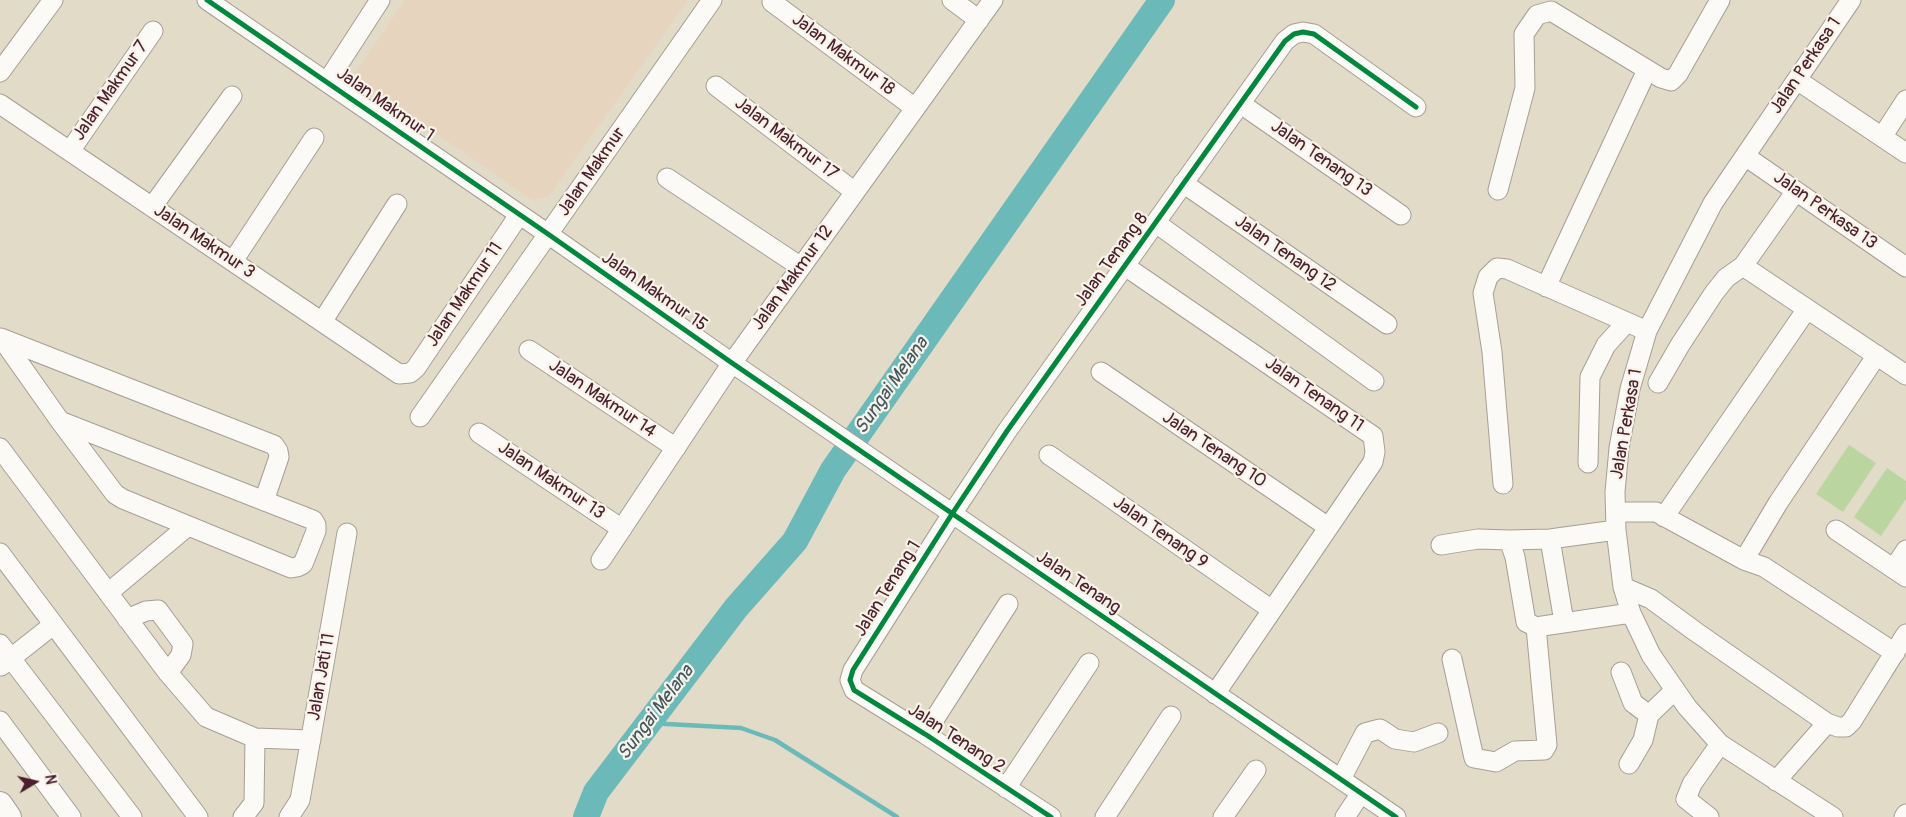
<!DOCTYPE html>
<style>
body{margin:0}
#map{position:relative;width:1906px;height:817px;overflow:hidden;background:#e2dbc8;font-family:Pangolin,sans-serif}
canvas{display:block}
.north{position:absolute;left:10px;top:757px;width:50px;height:50px;-webkit-text-stroke:4px #f7f3e8;paint-order:stroke;rotate:81deg;font-size:14px;font-weight:700;line-height:20px;text-align:center;color:#4a1f2b}
.north::after{content:'';display:block;margin:auto;width:18px;height:22px;background:#4a1f2b;clip-path:polygon(50% 0,100% 100%,50% 72%,0 100%)}
</style>
<div id="map">
<canvas width="1906" height="817"></canvas>
<div class="north">N</div>
</div>
<script>
const ctx = document.querySelector('canvas').getContext('2d');
ctx.lineJoin = 'round';
function paint(path, color) {
  ctx.fillStyle = color;
  ctx.fill(path, 'evenodd');
}
function poly(rows) {
  const path = new Path2D();
  for (const r of rows) {
    path.moveTo(r[0], r[1]);
    for (let i = 2; i < r.length; i += 2) path.lineTo(r[i], r[i + 1]);
  }
  return path;
}
function strokePath(path, color, width, dash) {
  ctx.strokeStyle = color;
  ctx.lineWidth = width;
  ctx.lineCap = dash ? 'butt' : 'round';
  ctx.setLineDash(dash || []);
  ctx.stroke(path);
}
function drawText(font, color, halo, rows, align = 'center') {
  ctx.font = font + ' Pangolin,sans-serif';
  ctx.lineWidth = 4.5;
  ctx.setLineDash([]);
  ctx.textBaseline = 'middle';
  ctx.strokeStyle = halo;
  ctx.fillStyle = color;
  for (const [text, x, y, turn = 0] of rows) {
    ctx.save();
    ctx.translate(x, y);
    ctx.rotate((+turn || 0) * Math.PI / 180);
    ctx.textAlign = isNaN(turn) ? turn : align;
    if (halo) ctx.strokeText(text, 0, 0);
    ctx.fillText(text, 0, 0);
    ctx.restore();
  }
}
paint(poly([
 [405,0,688,0,549,196,532,200,353,76]
]), '#e7d4bf');
paint(poly([
 [1849,445,1876,463,1843,512,1816,494],
 [1887,468,1906,481,1906,499,1881,536,1854,517]
]), '#bbd5a1');
strokePath(poly([
 [648,723,741,728,775,740,897,817]
]), '#6cb9b9', 4.5);
strokePath(poly([
 [586,817,596,792,736,608,795,541,833,470,1162,0]
]), '#6cb9b9', 26);
const minor = poly([
 [207,0,548,234,732,363,1396,817],
 [952,0,979,20],
 [772,2,915,108],
 [0,72,53,0],
 [1797,80,1906,153],
 [327,82,380,0],
 [716,86,855,192],
 [0,104,399,374,410,373,416,368,519,215],
 [1241,104,1401,215],
 [1882,137,1906,100],
 [70,151,153,31],
 [1745,156,1906,267],
 [667,178,801,267],
 [1183,183,1387,324],
 [1498,190,1525,88,1524,34,1537,15,1551,11,1661,78,1671,81,1678,74,1720,0],
 [152,207,232,96],
 [1156,223,1374,381],
 [233,261,314,138],
 [1125,266,1373,436,1375,452,1373,462,1215,694],
 [1743,266,1906,375],
 [1546,287,1647,70],
 [322,322,397,204],
 [1,338,274,445,278,451,279,457,264,501],
 [2,339,60,421,115,494,123,499,291,568,297,567,303,564,316,531,316,525,313,520,60,421],
 [529,350,676,448],
 [1101,372,1328,527],
 [1658,383,1680,345,1714,293,1726,278,1743,266,1796,191],
 [420,417,712,0],
 [479,433,622,529],
 [0,448,168,673,206,717,255,738,311,740],
 [1049,455,1272,610],
 [1588,463,1590,377,1606,345,1626,323],
 [1503,484,1492,352,1483,293,1488,277,1497,268,1507,269,1647,331],
 [1616,512,1656,512,1744,560,1778,503,1877,355],
 [1664,517,1807,309],
 [1616,530,1550,539,1509,540,1515,557,1526,622,1536,627,1631,613],
 [1836,530,1906,577],
 [1550,539,1564,622],
 [1441,545,1478,539,1509,540],
 [0,553,198,817],
 [601,560,732,363,993,0],
 [1744,560,1764,567,1895,653],
 [1894,568,1906,550],
 [1623,587,1651,599,1696,632,1827,723,1776,781],
 [108,593,188,526],
 [127,619,146,611,158,610,183,644,181,655,168,673],
 [0,644,132,817],
 [1452,659,1474,758,1496,762,1515,751,1544,750,1547,745,1536,627],
 [1,666,53,625],
 [1621,672,1633,703,1649,715,1675,690],
 [0,721,71,817],
 [1827,723,1838,727,1846,727,1852,721,1906,634],
 [925,734,1008,604],
 [1629,764,1643,740,1649,715],
 [1341,779,1365,733,1380,729,1395,739,1414,742,1438,733],
 [1006,788,1089,663],
 [243,817,254,803,255,738],
 [289,817,300,800,347,533],
 [1051,817,925,734,854,690,850,680,853,670,952,514,1007,431,1285,41,1294,34,1303,32,1314,34,1416,107],
 [1105,817,1171,716],
 [1223,817,1256,770],
 [1345,817,1361,793],
 [1709,817,1686,799,1692,784,1720,744],
 [1833,817,1720,744,1687,707,1651,655,1631,613,1623,587,1616,530,1615,492,1619,448,1630,389,1647,331,1713,203,1851,0],
 [1904,817,1906,814]
]);
const major = poly([
 [0,804,9,817]
]);
strokePath(minor, '#a79e94', 21);
strokePath(major, '#a79e94', 26);
strokePath(minor, '#fbfaf7', 19);
strokePath(major, '#fbfaf7', 24);
strokePath(poly([
 [207,0,548,234,732,363,1396,817],
 [1051,817,925,734,854,690,850,680,853,670,952,514,1007,431,1285,41,1294,34,1303,32,1314,34,1416,107]
]), '#00873e', 5);
drawText('18px', '#4a1f2b', '#f7f3e8', [
 ["Jalan Makmur 18",843,55,37],
 ["Jalan Perkasa 1",1806,66,-56],
 ["Jalan Makmur 7",111,91,-55],
 ["Jalan Makmur 1",385,105,35],
 ["Jalan Makmur 17",786,139,37],
 ["Jalan Tenang 13",1321,159,35],
 ["Jalan Makmur",592,172,-55],
 ["Jalan Perkasa 13",1825,211,35],
 ["Jalan Makmur 3",204,242,34],
 ["Jalan Tenang 12",1285,254,35],
 ["Jalan Tenang 8",1112,260,-54],
 ["Jalan Makmur 12",793,278,-54],
 ["Jalan Makmur 15",654,292,35],
 ["Jalan Makmur 11",465,295,-56],
 ["Jalan Tenang 11",1314,395,35],
 ["Jalan Makmur 14",602,399,34],
 ["Jalan Perkasa 1",1627,424,-80],
 ["Jalan Tenang 10",1214,450,34],
 ["Jalan Makmur 13",551,481,34],
 ["Jalan Tenang 9",1160,533,35],
 ["Jalan Tenang",1078,583,34],
 ["Jalan Tenang 1",888,589,-58],
 ["Jalan Jati 11",322,677,-80],
 ["Jalan Tenang 2",956,739,33]
]);
drawText('italic 19px', '#435761', '#f7f3e8', [
 ["Sungai Melana",892,386,-55],
 ["Sungai Melana",656,713,-53]
]);
</script>
